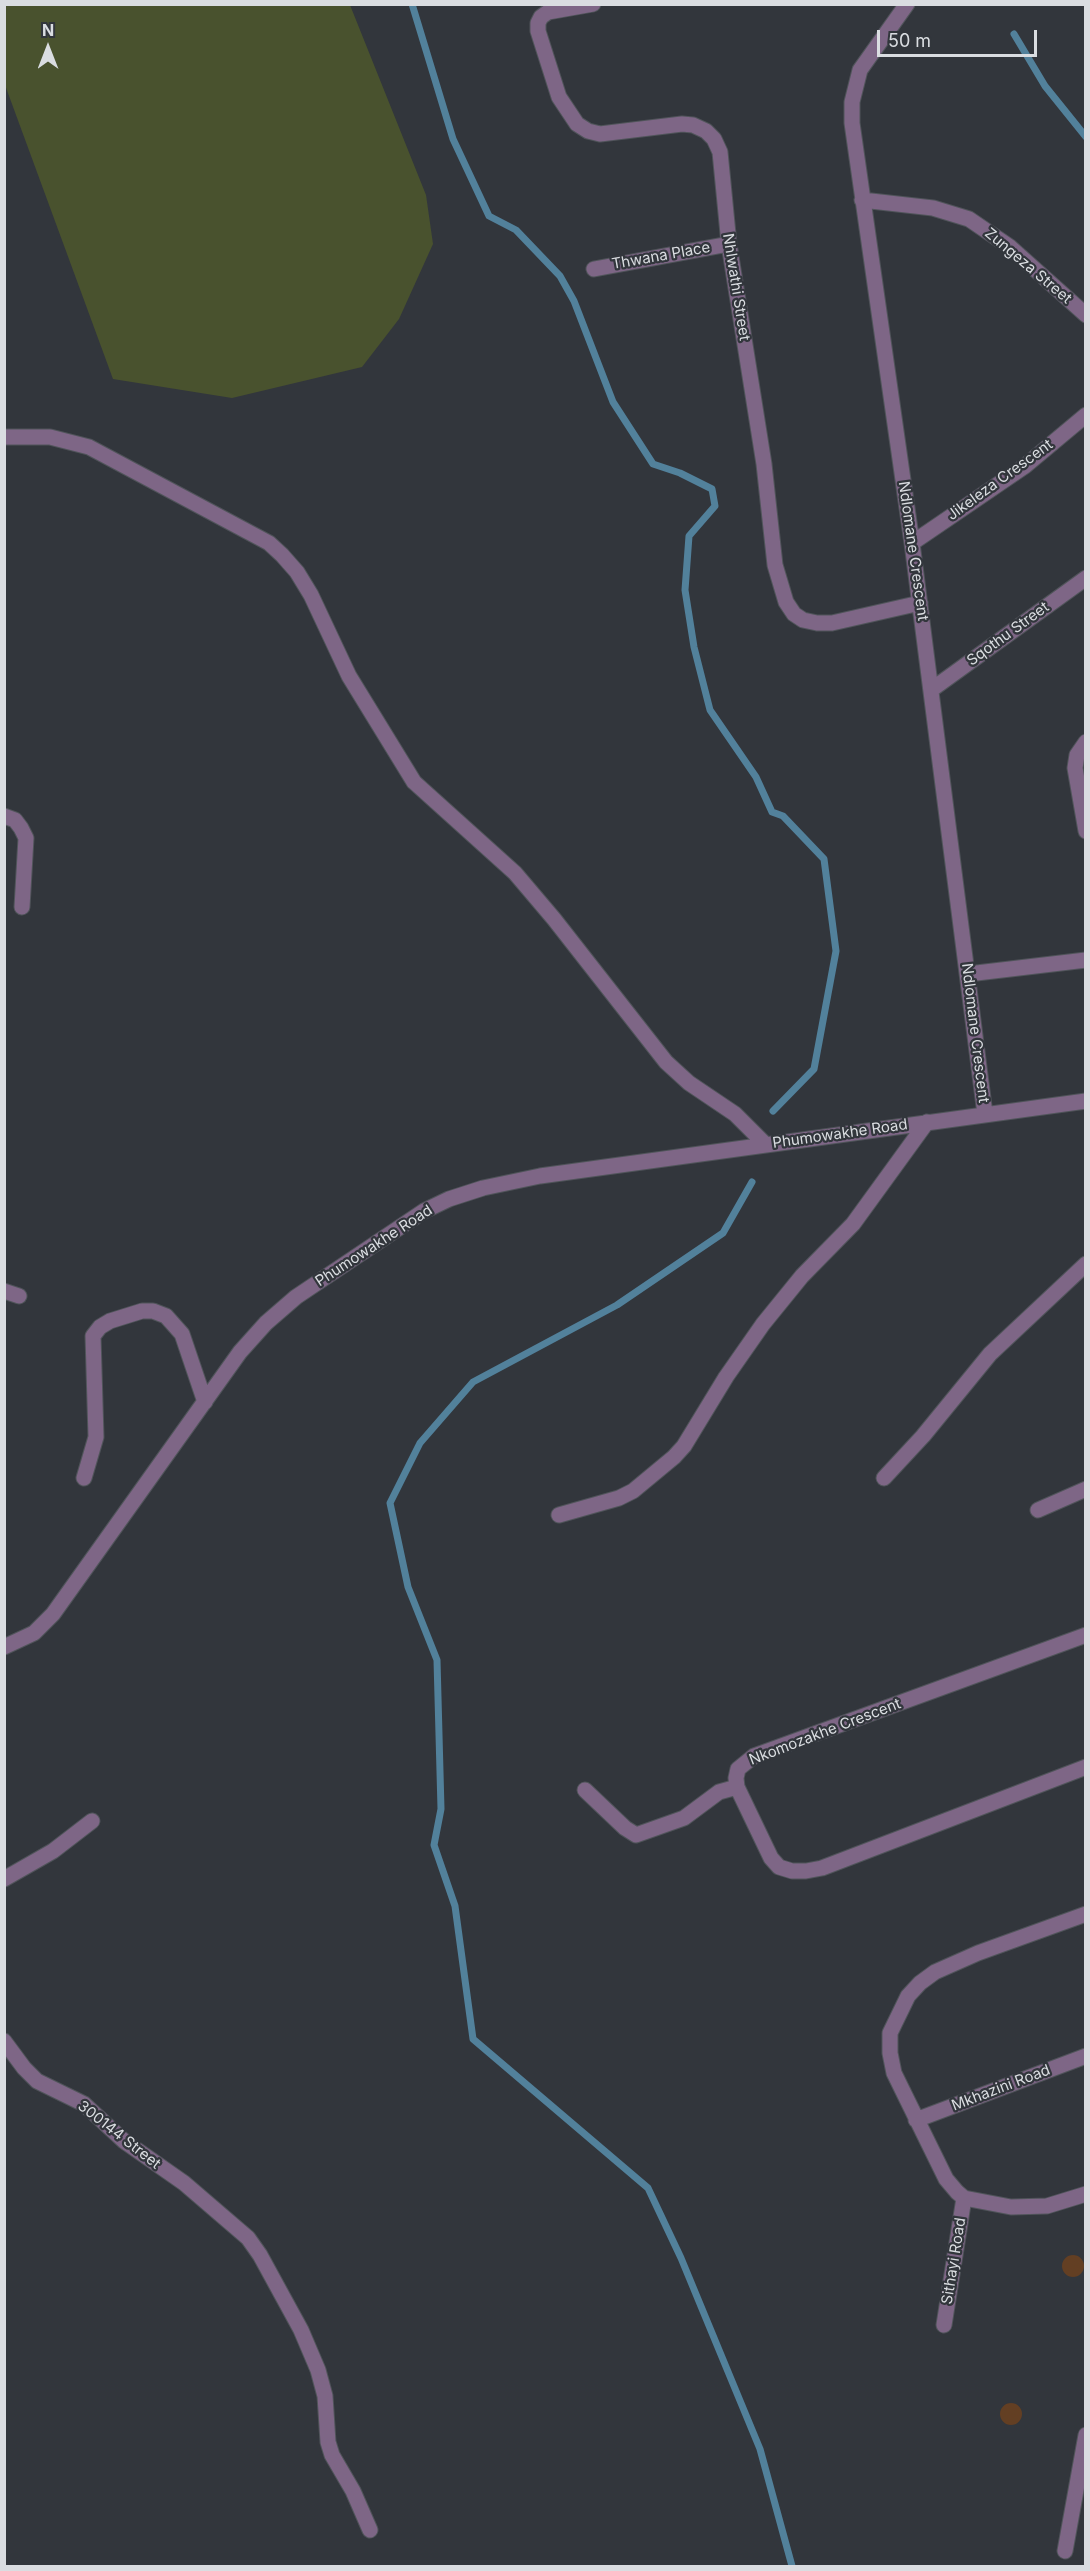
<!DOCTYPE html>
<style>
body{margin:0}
#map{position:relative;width:1090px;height:2571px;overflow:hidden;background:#32363c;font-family:Inter,sans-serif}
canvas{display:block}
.frame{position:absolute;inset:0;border:6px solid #dadde1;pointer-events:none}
.north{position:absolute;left:18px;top:18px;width:60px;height:60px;-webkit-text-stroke:4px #32363c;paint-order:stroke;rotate:0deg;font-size:16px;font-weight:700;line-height:24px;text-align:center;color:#dadde1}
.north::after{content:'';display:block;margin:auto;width:21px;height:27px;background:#dadde1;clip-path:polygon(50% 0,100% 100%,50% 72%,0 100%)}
.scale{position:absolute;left:877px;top:30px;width:160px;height:27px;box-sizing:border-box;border:3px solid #dadde1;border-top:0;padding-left:8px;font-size:18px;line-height:21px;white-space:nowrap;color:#dadde1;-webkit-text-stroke:4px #32363c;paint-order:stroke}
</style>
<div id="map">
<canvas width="1090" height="2571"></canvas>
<div class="frame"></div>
<div class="north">N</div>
<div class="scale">50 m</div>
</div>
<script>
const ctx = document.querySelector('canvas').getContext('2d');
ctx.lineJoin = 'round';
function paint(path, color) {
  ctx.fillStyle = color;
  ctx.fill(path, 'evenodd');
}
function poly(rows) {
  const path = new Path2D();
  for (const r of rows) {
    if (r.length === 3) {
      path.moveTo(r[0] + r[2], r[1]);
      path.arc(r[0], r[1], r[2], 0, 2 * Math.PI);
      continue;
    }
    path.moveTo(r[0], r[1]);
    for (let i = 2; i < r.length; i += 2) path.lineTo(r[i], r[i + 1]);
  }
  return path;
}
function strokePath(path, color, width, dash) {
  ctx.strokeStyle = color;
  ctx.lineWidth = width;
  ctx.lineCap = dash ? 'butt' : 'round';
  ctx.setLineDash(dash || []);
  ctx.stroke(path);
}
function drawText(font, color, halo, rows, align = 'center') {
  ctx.font = font + ' Inter,sans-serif';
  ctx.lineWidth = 4.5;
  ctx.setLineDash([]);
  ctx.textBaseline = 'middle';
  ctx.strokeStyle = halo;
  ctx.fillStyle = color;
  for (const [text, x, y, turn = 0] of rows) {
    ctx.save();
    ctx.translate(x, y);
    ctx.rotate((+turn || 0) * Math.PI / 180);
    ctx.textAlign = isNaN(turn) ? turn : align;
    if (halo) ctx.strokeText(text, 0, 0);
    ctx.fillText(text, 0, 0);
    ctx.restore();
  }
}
paint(poly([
 [5,4,350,5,426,195,433,244,399,319,362,367,232,398,113,379,5,85]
]), '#49522e');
strokePath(poly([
 [412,4,453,139,489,216,516,230,560,276,574,301,613,402,653,464,680,473,712,489,715,506,689,536,685,590,694,647,710,710,756,777,772,812,783,816,824,859,836,951,814,1069,773,1111],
 [1014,34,1045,86,1086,137],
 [752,1182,723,1233,617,1305,473,1382,420,1443,390,1503,408,1587,437,1660,441,1809,434,1845,455,1906,473,2039,648,2188,681,2258,760,2449,792,2566]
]), '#52819b', 7);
paint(poly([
 [1073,2266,11],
 [1011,2414,11]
]), '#633f23');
const minor = poly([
 [593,4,548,12,541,17,538,23,538,31,559,97,577,124,588,131,600,134,682,124,693,125,706,131,714,139,720,152,729,244,764,464,775,565,786,602,794,614,803,620,817,623,832,623,920,603],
 [907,4,860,70,852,102,852,123,912,543,985,1114],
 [862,200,933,208,969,219,1010,247,1086,315],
 [594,269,729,244],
 [4,437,50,437,89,447,269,543,282,555,297,572,311,595,349,676,414,782,515,873,554,919,666,1062,689,1083,735,1114,765,1144],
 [912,543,1025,466,1086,415],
 [931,690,1086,578],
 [1086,742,1077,755,1075,768,1086,831],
 [4,816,15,820,21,828,26,838,22,907],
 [968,974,1086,960],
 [4,1291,19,1296],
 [84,1478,96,1437,93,1336,100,1327,110,1321,142,1311,153,1311,166,1316,182,1334,205,1402],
 [884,1478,923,1436,990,1354,1086,1264],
 [1038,1510,1086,1489],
 [559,1515,619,1498,633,1491,674,1457,684,1446,726,1377,763,1324,802,1276,853,1224,927,1122],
 [1086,1635,754,1756,738,1769,736,1778,737,1787,771,1858,779,1867,792,1871,806,1871,822,1868,1086,1767],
 [4,1647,34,1633,53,1614,240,1352,266,1323,296,1297,424,1211,449,1199,483,1188,540,1176,1086,1101],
 [585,1790,625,1828,636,1835,684,1818,719,1792,737,1787],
 [4,1879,53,1851,92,1821],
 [1086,1914,978,1953,935,1972,920,1983,908,1996,890,2033,890,2053,894,2073,946,2179,957,2192,964,2198,1011,2207,1047,2206,1086,2194],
 [4,2041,24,2068,37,2081,84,2104,124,2141,184,2183,248,2238,260,2255,301,2330,318,2370,325,2396,328,2442,332,2455,353,2491,370,2530],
 [916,2120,1086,2056],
 [944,2325,964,2198],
 [1065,2551,1086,2435]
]);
strokePath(minor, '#50545a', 17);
strokePath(minor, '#7e6686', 15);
drawText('15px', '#dadde1', '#32363c', [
 ["Thwana Place",661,256,-10],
 ["Zungeza Street",1028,266,40],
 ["Nhlwathi Street",736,287,81],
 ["Jikeleza Crescent",1000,480,-36],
 ["Ndlomane Crescent",913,551,82],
 ["Sqothu Street",1008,634,-36],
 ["Ndlomane Crescent",975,1033,83],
 ["Phumowakhe Road",840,1134,-8],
 ["Phumowakhe Road",374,1246,-33],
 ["Nkomozakhe Crescent",825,1732,-21],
 ["Mkhazini Road",1001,2088,-21],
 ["300144 Street",119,2135,38],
 ["Sithayi Road",954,2261,-81]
]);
</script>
